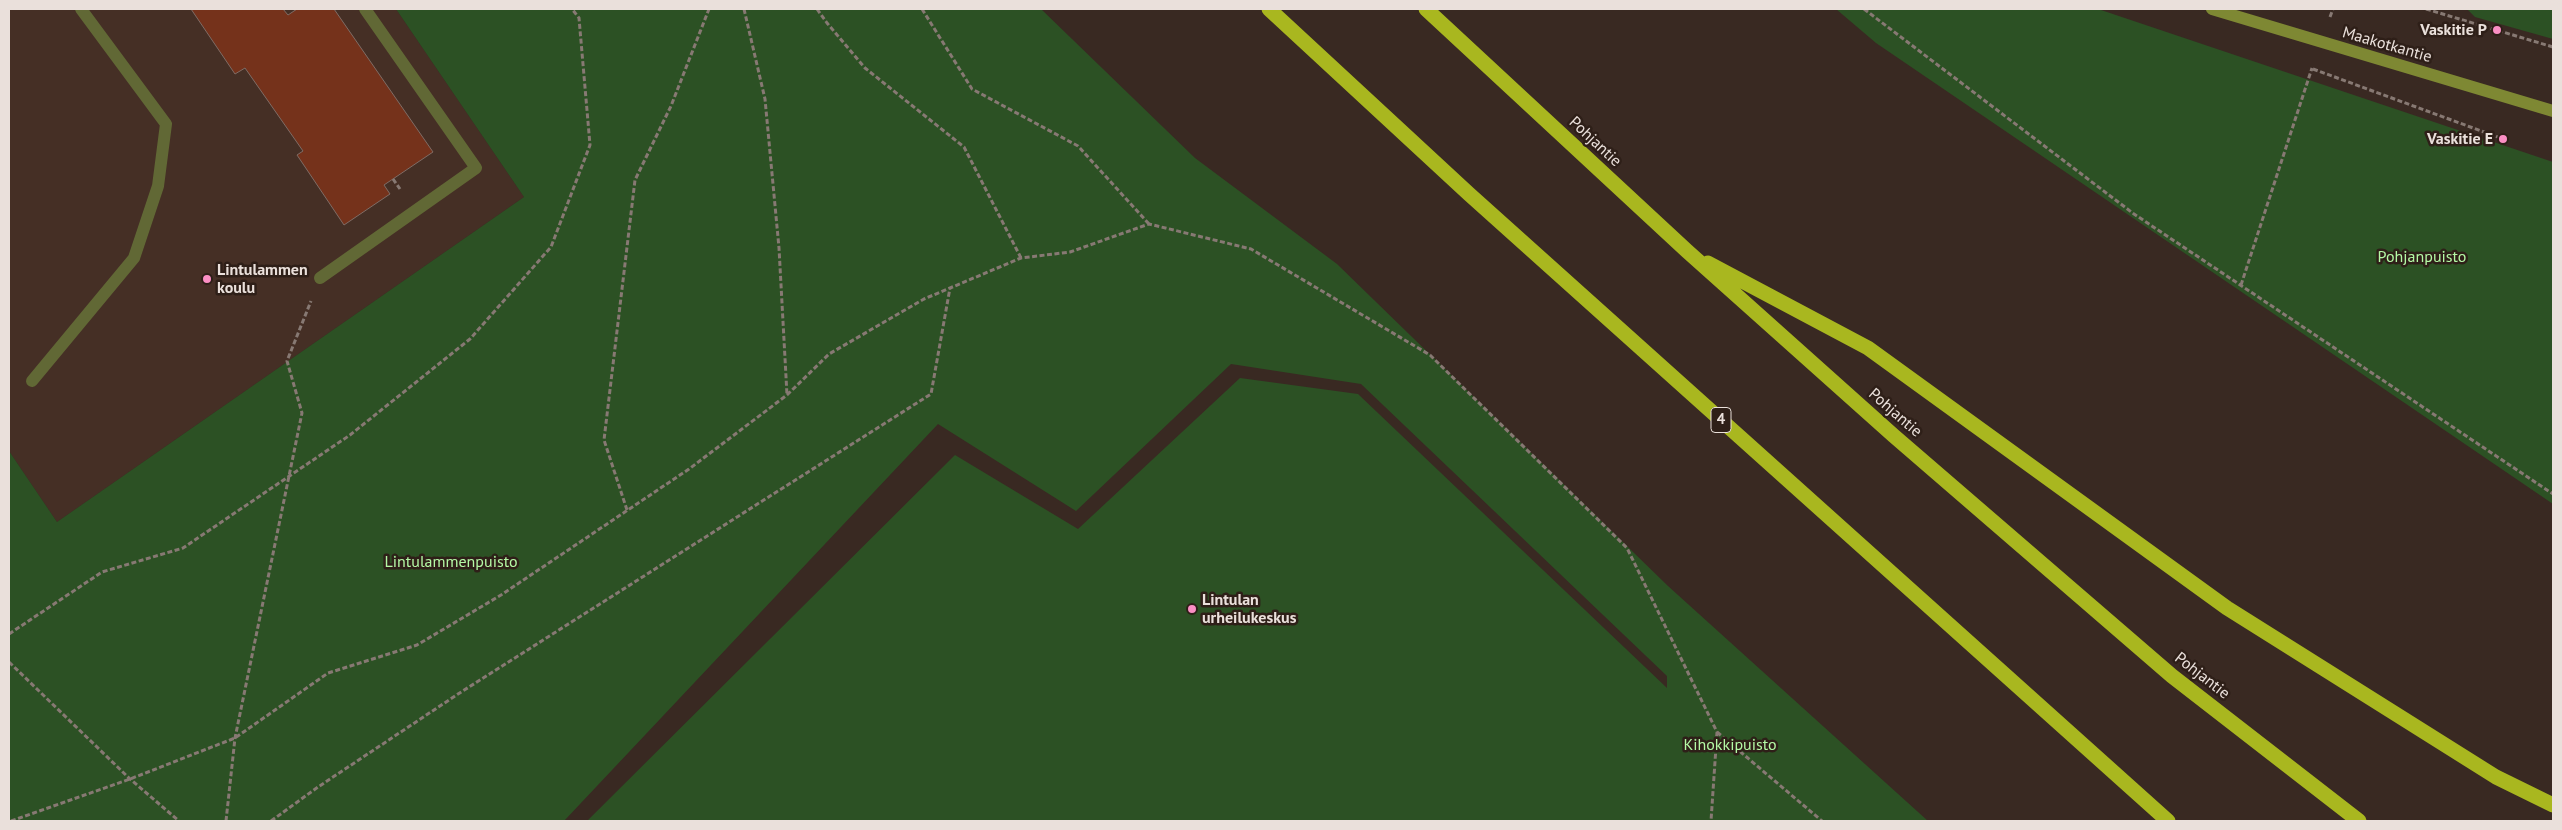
<!DOCTYPE html>
<style>
body{margin:0}
#map{position:relative;width:2562px;height:830px;overflow:hidden;background:#392922;font-family:"PT Sans",sans-serif}
canvas{display:block}
.frame{position:absolute;inset:0;border:10px solid #eae0db;pointer-events:none}
</style>
<div id="map">
<canvas width="2562" height="830"></canvas>
<div class="frame"></div>
</div>
<script>
const ctx = document.querySelector('canvas').getContext('2d');
ctx.lineJoin = 'round';
function paint(path, color) {
  ctx.fillStyle = color;
  ctx.fill(path, 'evenodd');
}
function poly(rows) {
  const path = new Path2D();
  for (const r of rows) {
    path.moveTo(r[0], r[1]);
    for (let i = 2; i < r.length; i += 2) path.lineTo(r[i], r[i + 1]);
  }
  return path;
}
function strokePath(path, color, width, dash) {
  ctx.strokeStyle = color;
  ctx.lineWidth = width;
  ctx.lineCap = dash ? 'butt' : 'round';
  ctx.setLineDash(dash || []);
  ctx.stroke(path);
}
function drawText(font, color, halo, rows, align = 'center') {
  ctx.font = font + ' "PT Sans",sans-serif';
  ctx.lineWidth = 5;
  ctx.setLineDash([]);
  ctx.textBaseline = 'middle';
  ctx.strokeStyle = halo;
  ctx.fillStyle = color;
  for (const [text, x, y, turn = 0] of rows) {
    ctx.save();
    ctx.translate(x, y);
    ctx.rotate((+turn || 0) * Math.PI / 180);
    ctx.textAlign = isNaN(turn) ? turn : align;
    if (halo) ctx.strokeText(text, 0, 0);
    ctx.fillText(text, 0, 0);
    ctx.restore();
  }
}
paint(poly([
 [9,9,396,9,524,197,57,522,9,451]
]), '#452f25');
paint(poly([
 [396,9,1041,9,1195,158,1337,264,1668,586,1928,821,587,821,955,455,1078,529,1240,378,1358,394,1667,688,1667,676,1361,384,1231,364,1076,511,938,424,564,821,9,821,9,451,57,522,524,197],
 [1836,9,2098,9,2553,162,2553,504,1876,43],
 [2467,9,2553,9,2553,39,2475,17]
]), '#2c5124');
const building = poly([
 [191,9,283,9,288,15,297,9,334,9,433,152,384,185,390,194,344,225,297,155,303,151,245,68,235,74,191,9]
]);
paint(building, '#75321b');
strokePath(building, '#7f6c65', 1);
strokePath(poly([
 [744,9,765,99,779,248,787,395],
 [817,9,827,23,865,68,964,147,1021,258],
 [922,9,972,89,1078,146,1149,224],
 [1864,9,2134,214,2553,494],
 [2426,9,2553,47],
 [2330,17,2333,9],
 [2313,69,2503,139],
 [393,179,400,189],
 [2241,285,2312,68],
 [627,510,604,440,635,180,671,106,709,9],
 [9,634,102,572,183,548,350,435,470,339,551,247,590,145,579,18,572,9],
 [9,662,130,779,179,821],
 [1717,732,1822,821],
 [11,821,130,779,235,738,328,673,417,645,501,595,689,469,787,395,829,354,924,299,1021,258,1070,252,1149,224,1251,249,1430,355,1627,548,1717,732,1711,821],
 [226,821,235,738,302,413,287,361,311,301],
 [271,821,318,787,458,694,931,394,950,288]
]), '#877973', 3, [5, 2.5]);
strokePath(poly([
 [320,278,476,168,365,9],
 [32,381,134,258,158,186,166,124,81,9]
]), '#616835', 12);
strokePath(poly([
 [2212,9,2553,111]
]), '#7e8833', 12);
strokePath(poly([
 [1269,9,1469,194,2168,821],
 [1426,9,1687,251,1894,436,2172,676,2359,821],
 [1708,263,1868,348,2227,608,2496,777,2553,805]
]), '#a9b71f', 15);
for (const [x, y, r, color] of [
 [2497,30,5,"#fb8fc4"],
 [2503,139,5,"#fb8fc4"],
 [207,279,5,"#fb8fc4"],
 [1192,609,5,"#fb8fc4"]
]) {
  const dot = new Path2D();
  dot.arc(x, y, r, 0, 2 * Math.PI);
  ctx.fillStyle = color;
  ctx.fill(dot);
  strokePath(dot, '#2e1f18', 2);
}
for (const [x, y, w] of [
 [1721,420,20]
]) {
  const box = new Path2D();
  box.roundRect(x - w / 2, y - 12.5, w, 25, 4);
  ctx.fillStyle = '#2e1f18';
  ctx.fill(box);
  strokePath(box, '#eae0db', 1);
}
drawText('bold 15px', '#eae0db', null, [
 ["4",1721,420]
]);
drawText('bold 16px', '#eae0db', '#2e1f18', [
 ["Vaskitie P",2487,30],
 ["Vaskitie E",2493,139],
 ["Lintulammen",217,270,"left"],
 ["koulu",217,288,"left"],
 ["Lintulan",1202,600,"left"],
 ["urheilukeskus",1202,618,"left"]
], 'right');
drawText('16px', '#eae0db', '#2e1f18', [
 ["Maakotkantie",2387,45,16],
 ["Pohjantie",1595,142,43],
 ["Pohjantie",1895,413,41],
 ["Pohjantie",2202,676,38]
]);
drawText('16px', '#b4f9a5', '#2e1f18', [
 ["Pohjanpuisto",2422,257],
 ["Lintulammenpuisto",451,562],
 ["Kihokkipuisto",1730,745]
]);
</script>
